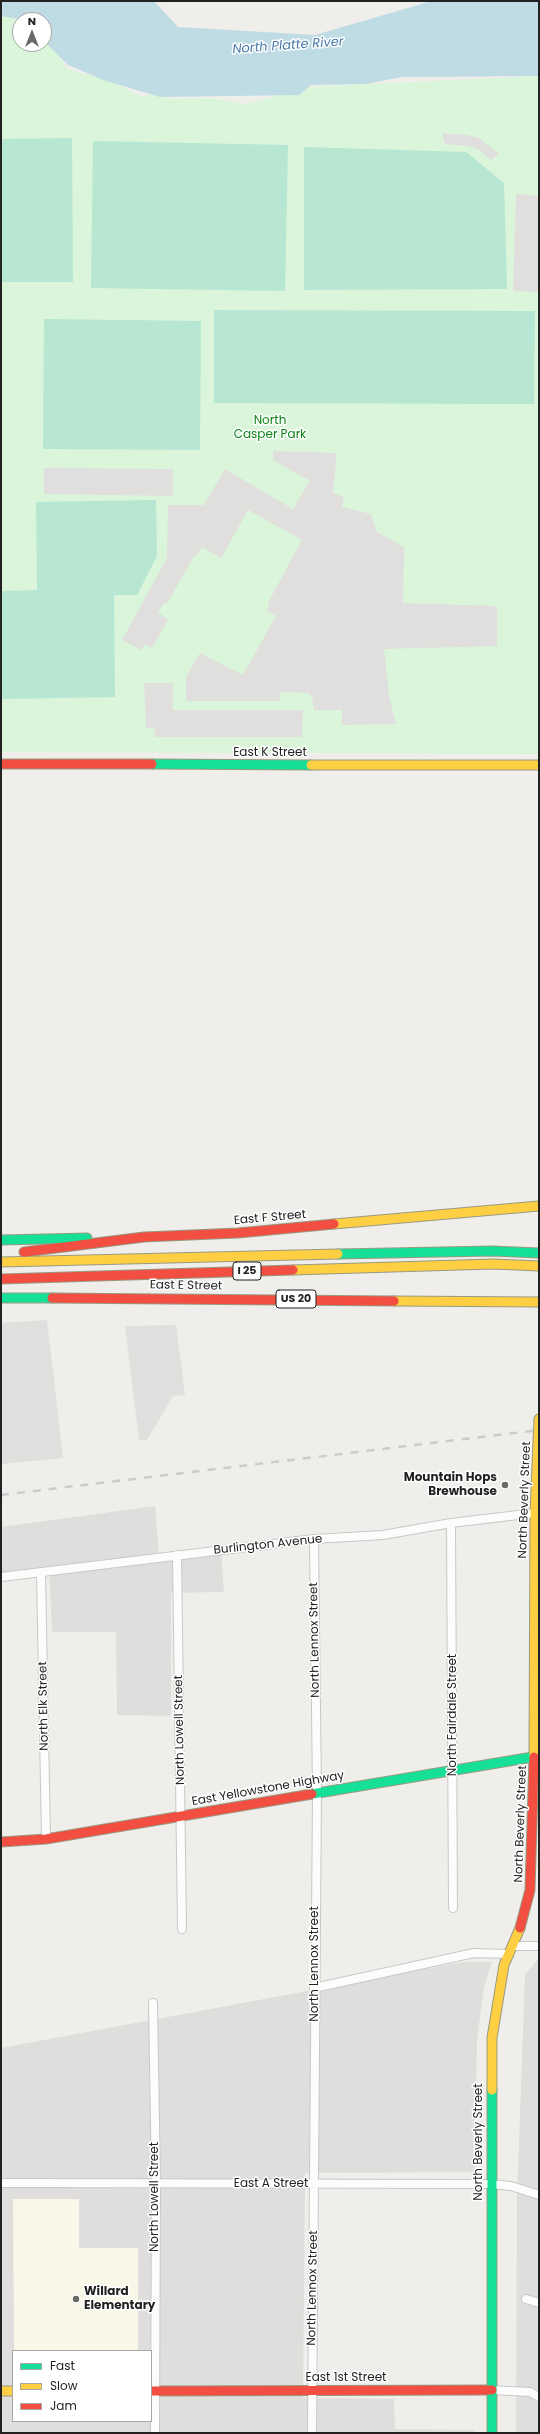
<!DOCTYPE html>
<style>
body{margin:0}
#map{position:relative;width:540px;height:2434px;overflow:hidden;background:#f0eeeb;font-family:Poppins,sans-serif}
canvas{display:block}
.frame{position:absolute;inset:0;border:2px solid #222;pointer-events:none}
.legend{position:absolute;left:12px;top:2350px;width:140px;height:72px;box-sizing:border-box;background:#fff;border:1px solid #a7a7a7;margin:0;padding:5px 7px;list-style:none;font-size:12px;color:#222}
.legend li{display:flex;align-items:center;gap:8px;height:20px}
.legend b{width:20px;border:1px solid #a7a7a7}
.north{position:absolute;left:12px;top:12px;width:40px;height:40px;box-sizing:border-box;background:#fff;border:1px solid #a7a7a7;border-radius:50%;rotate:0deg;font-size:11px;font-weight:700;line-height:16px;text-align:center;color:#222}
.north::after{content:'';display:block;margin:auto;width:14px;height:18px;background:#6a6968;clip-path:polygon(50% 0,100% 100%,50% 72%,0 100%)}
</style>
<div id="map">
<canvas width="540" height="2434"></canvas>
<div class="frame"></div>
<ul class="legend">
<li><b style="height:5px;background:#16e098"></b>Fast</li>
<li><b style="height:5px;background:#ffcf43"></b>Slow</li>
<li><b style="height:5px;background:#f24e42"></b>Jam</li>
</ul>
<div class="north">N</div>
</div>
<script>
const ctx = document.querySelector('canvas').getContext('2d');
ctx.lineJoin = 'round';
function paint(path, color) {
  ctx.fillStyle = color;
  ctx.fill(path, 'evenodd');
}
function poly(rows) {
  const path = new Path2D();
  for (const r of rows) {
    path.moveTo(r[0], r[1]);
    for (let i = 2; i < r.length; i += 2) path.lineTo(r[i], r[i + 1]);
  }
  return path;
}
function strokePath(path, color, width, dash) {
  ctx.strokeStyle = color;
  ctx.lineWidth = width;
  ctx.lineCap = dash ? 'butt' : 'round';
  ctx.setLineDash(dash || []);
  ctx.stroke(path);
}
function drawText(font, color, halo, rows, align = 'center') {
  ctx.font = font + ' Poppins,sans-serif';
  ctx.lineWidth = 3;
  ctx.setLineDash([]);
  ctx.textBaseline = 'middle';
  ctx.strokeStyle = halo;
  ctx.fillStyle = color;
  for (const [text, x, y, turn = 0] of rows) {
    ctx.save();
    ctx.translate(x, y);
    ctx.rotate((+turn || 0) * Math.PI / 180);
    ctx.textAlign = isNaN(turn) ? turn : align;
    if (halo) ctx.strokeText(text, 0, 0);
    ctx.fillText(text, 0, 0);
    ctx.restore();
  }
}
paint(poly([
 [155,1506,159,1555,221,1547,224,1592,171,1593,171,1716,117,1715,116,1632,52,1632,49,1568,1,1574,1,1527],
 [539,1958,539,2433,516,2433,517,2197,525,1974],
 [463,1962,492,1962,484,1986,477,2041,475,2172,305,2173,303,2398,394,2399,395,2429,475,2430,475,2433,1,2433,1,2048],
 [13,2351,151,2351,151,2421,13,2421]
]), '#dfdedc');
paint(poly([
 [13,2199,79,2199,79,2248,138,2248,138,2351,14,2351]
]), '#f8f7e8');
paint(poly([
 [1,13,20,22,20,44,44,44,44,36,68,69,107,80,141,96,155,94,172,99,208,98,247,104,306,87,539,76,539,754,1,752]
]), '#daf5da');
paint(poly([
 [72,138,73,282,1,282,1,139],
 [93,141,288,145,285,291,91,288],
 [304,147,466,152,504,183,507,289,304,290],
 [214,310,535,311,534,404,214,403],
 [44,319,201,321,200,450,43,449],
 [156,500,157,556,137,595,114,595,115,697,1,699,1,591,37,590,36,502]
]), '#b7e6d2');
paint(poly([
 [442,133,467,135,479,138,499,154,491,160,479,150,468,146,445,144],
 [516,194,539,196,539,292,513,291],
 [273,451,337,453,333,493,344,497,342,507,371,514,377,532,404,547,403,603,497,606,497,646,384,649,389,696,396,724,342,725,342,710,314,710,312,697,308,693,280,692,280,701,186,701,186,677,200,653,243,675,276,616,267,611,269,601,302,540,248,510,221,558,202,547,196,557,194,556,167,604,164,603,158,612,168,620,152,648,145,644,141,650,122,640,167,558,168,505,204,505,225,469,293,509,310,481,273,460],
 [44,468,173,469,173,496,44,494],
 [144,683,173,683,173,710,303,710,302,737,155,737,155,729,146,728],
 [47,1320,63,1458,1,1464,1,1323],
 [176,1325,185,1395,173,1396,147,1440,139,1440,125,1326]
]), '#e0dfde');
paint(poly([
 [1,1,154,1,178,27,315,35,432,1,539,1,539,76,402,77,366,84,311,85,299,95,160,97,106,81,68,65,44,41,44,20,23,20,1,16]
]), '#bfdbe3');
const street = poly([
 [451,1523,453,1908],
 [177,1555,182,1929],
 [41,1572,46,1839],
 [1,1577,314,1539,383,1535,451,1523,535,1513],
 [514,1946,539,1946],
 [314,1988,474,1953,508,1954],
 [153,2003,156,2184,155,2433],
 [1,2183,490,2184,511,2186,539,2195],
 [526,2299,539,2303],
 [492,2390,530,2392,539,2397],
 [312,2433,317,1793,314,1539]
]);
const fast = poly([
 [152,764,311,765],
 [1,1240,87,1238],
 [338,1254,492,1251,539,1253],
 [1,1298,52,1298],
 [312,1794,539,1756],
 [492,2090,492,2433]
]);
const slow = poly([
 [311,765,539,765],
 [334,1224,539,1206],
 [1,1262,338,1254],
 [293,1270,493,1264,539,1266],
 [394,1301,539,1302],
 [534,1757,535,1513,539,1419],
 [492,2090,492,2038,504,1965,520,1928],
 [1,2391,13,2391]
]);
const jam = poly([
 [1,764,152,764],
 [144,1237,238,1233,334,1224],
 [24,1252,144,1237],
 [1,1279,293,1270],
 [52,1298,394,1301],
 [1,1842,46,1839,312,1794],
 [520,1928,530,1890,534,1757],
 [151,2391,492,2390]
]);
strokePath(street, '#c9c8c7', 10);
strokePath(fast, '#999a82', 11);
strokePath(slow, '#999a82', 11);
strokePath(jam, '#999a82', 11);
strokePath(street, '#fdfcfc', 8);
strokePath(fast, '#16e098', 9);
strokePath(slow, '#ffcf43', 9);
strokePath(jam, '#f24e42', 9);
strokePath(poly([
 [1,1495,539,1430]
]), '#ccc', 2.5, [8, 8]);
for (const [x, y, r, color] of [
 [505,1485,4,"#6a6968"],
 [76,2299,4,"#6a6968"]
]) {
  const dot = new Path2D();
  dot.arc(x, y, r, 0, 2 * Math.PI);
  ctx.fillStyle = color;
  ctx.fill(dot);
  strokePath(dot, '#fff', 1.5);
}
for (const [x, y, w] of [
 [247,1271,28],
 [296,1299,40]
]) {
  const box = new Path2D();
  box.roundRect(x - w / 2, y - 9, w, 18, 3);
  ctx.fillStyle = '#fff';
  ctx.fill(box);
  strokePath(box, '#222', 1);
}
drawText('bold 11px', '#222', null, [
 ["I 25",247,1271],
 ["US 20",296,1299]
]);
drawText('12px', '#0c8416', '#fff', [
 ["North",270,421],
 ["Casper Park",270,435]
]);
drawText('12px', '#222', '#fff', [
 ["East K Street",270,753],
 ["East F Street",270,1218,-5],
 ["East E Street",186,1286,1],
 ["North Beverly Street",525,1500,-88],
 ["Burlington Avenue",268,1545,-6],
 ["North Lennox Street",315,1640,-91],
 ["North Elk Street",44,1706,-91],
 ["North Fairdale Street",453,1715,-90],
 ["North Lowell Street",180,1730,-91],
 ["East Yellowstone Highway",268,1789,-10],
 ["North Beverly Street",521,1824,-88],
 ["North Lennox Street",315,1964,-90],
 ["North Beverly Street",479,2142,-90],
 ["East A Street",271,2184],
 ["North Lowell Street",155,2197,-90],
 ["North Lennox Street",313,2288,-89],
 ["East 1st Street",346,2378]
]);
drawText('bold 12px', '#222', '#fff', [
 ["Mountain Hops",497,1478],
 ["Brewhouse",497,1492],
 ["Willard",84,2292,"left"],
 ["Elementary",84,2306,"left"]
], 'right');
drawText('italic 13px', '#4a7aab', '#fff', [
 ["North Platte River",288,46,-4]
]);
</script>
